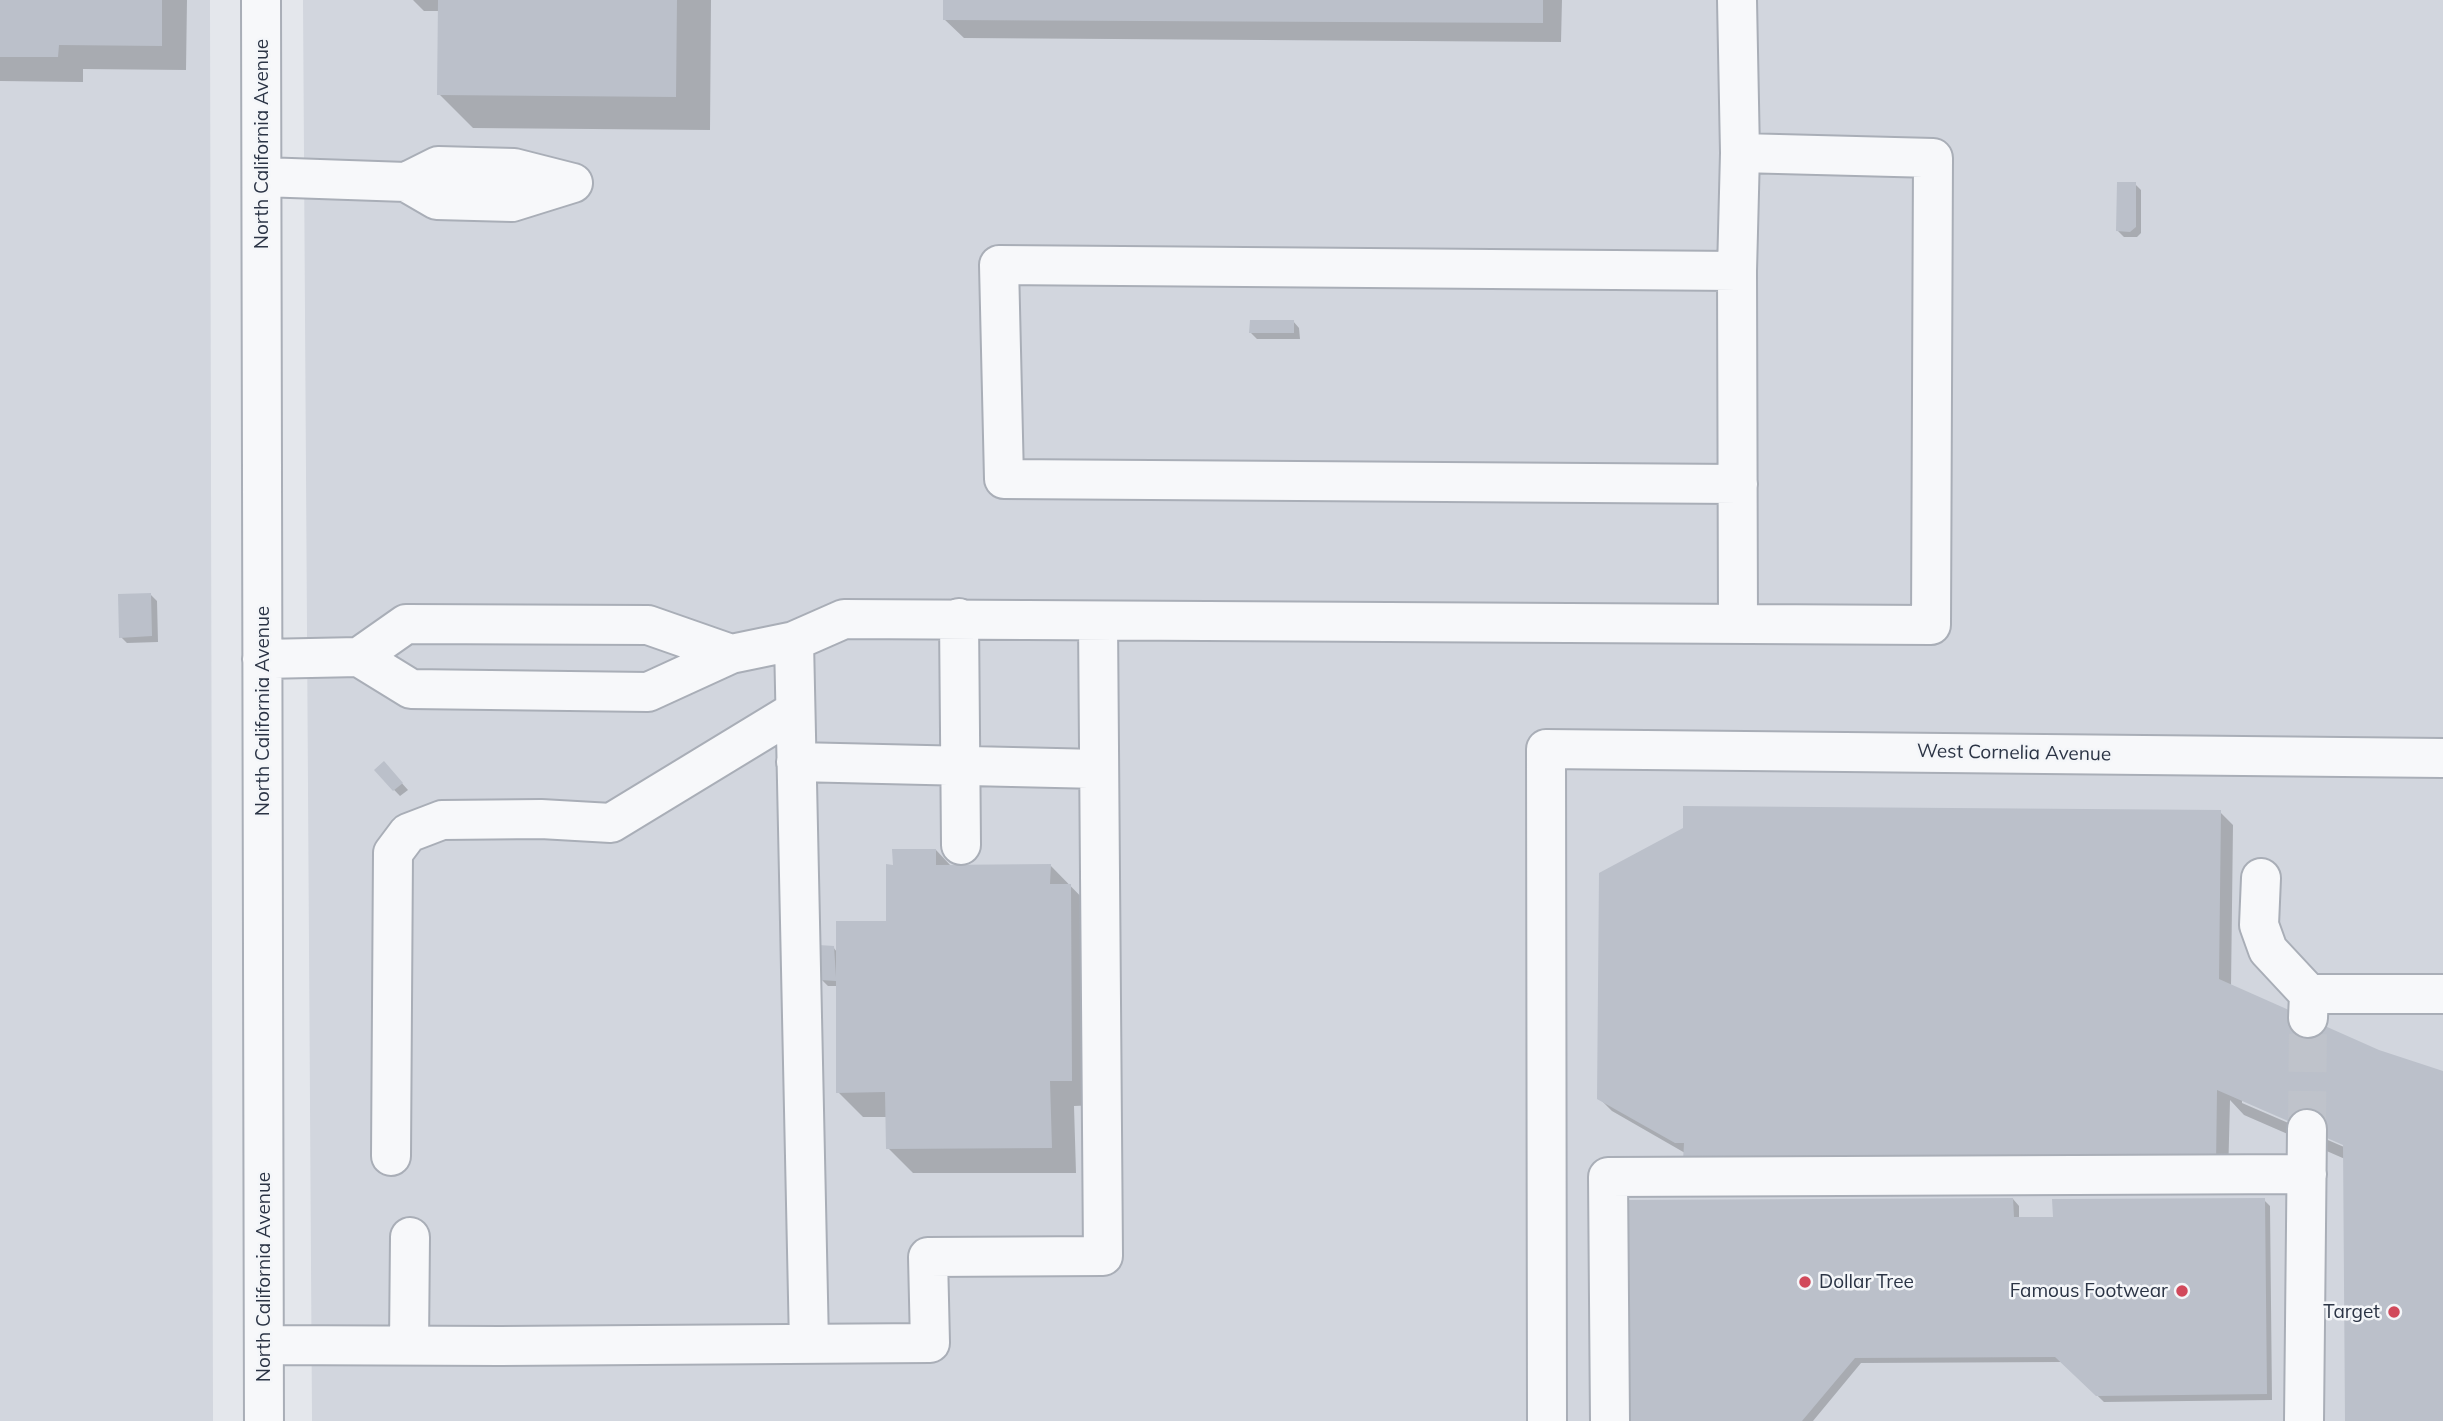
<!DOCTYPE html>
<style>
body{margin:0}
canvas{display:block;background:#e4e7ec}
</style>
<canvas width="2443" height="1421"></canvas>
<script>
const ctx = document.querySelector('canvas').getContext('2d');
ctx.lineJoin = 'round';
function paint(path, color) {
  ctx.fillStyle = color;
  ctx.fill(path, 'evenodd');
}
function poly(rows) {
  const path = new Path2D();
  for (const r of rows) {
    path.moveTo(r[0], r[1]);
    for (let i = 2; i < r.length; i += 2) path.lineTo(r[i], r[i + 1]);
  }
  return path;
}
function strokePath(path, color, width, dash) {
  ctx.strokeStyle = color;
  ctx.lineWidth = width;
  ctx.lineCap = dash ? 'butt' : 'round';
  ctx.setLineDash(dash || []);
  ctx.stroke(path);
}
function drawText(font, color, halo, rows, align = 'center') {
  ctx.font = font + ' Mulish,sans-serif';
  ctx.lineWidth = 5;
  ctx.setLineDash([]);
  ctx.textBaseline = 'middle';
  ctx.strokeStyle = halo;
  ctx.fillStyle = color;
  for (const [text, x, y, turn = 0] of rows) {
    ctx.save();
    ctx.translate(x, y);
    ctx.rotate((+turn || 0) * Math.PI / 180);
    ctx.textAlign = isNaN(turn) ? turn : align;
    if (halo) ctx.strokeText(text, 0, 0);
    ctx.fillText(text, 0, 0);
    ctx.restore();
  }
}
paint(poly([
 [0,0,210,0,213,1421,0,1421],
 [303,0,2443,0,2443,1421,312,1421]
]), '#d2d6de');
paint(poly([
 [0,0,187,0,186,70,83,69,83,82,0,81],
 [413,0,711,0,710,130,473,128,439,94,439,11,424,11],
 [944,0,1562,0,1561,42,964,38,944,19],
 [2135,184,2141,190,2141,233,2137,237,2124,237,2118,231],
 [1293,321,1299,328,1300,339,1257,339,1251,333],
 [150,594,157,601,158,642,127,643,121,637],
 [390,770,408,790,400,796,376,771],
 [2220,812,2233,825,2231,987,2379,1051,2443,1073,2443,1421,2347,1421,2345,1159,2244,1115,2230,1100,2228,1178,1685,1153,1612,1111,1599,1098],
 [2242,1099,2352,1147,2351,1150,2242,1103],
 [936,850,951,866,1050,865,1095,911,1097,1105,1074,1106,1076,1173,913,1173,888,1148,887,1117,863,1117,838,1092,838,986,828,986,822,980,833,947,837,952,887,923,895,866],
 [2013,1199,2019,1206,2019,1219,2054,1219,2264,1200,2270,1206,2272,1400,2104,1402,2063,1362,1861,1363,1813,1421,1628,1421]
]), '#0003');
paint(poly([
 [0,0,162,0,162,46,59,45,58,57,0,57],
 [438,0,677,0,676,97,437,95],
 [943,0,1543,0,1543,23,943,20],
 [2117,182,2136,182,2136,227,2130,232,2116,231],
 [1250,320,1294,320,1294,333,1249,333],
 [151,593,152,636,119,638,118,594],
 [384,761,403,783,393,791,374,770],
 [1683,806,2221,810,2219,979,2379,1050,2443,1071,2443,1421,2345,1421,2343,1145,2217,1090,2216,1166,1683,1161,1684,1143,1675,1143,1597,1099,1599,873,1683,828],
 [892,849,936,849,936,865,1051,864,1050,884,1071,884,1072,1081,1050,1081,1052,1148,886,1149,885,1092,836,1093,836,981,820,980,819,945,834,946,836,977,836,921,886,921,886,864,893,865],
 [2013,1198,2014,1217,2053,1217,2052,1199,2265,1198,2267,1394,2096,1396,2055,1357,1855,1358,1802,1421,1626,1421,1624,1200]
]), '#bbc0ca');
strokePath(poly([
 [2307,1129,2308,1018]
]), '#bfc3cb', 38, [38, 19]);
const minor = poly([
 [261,0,264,1421],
 [1737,0,1740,153,1737,271,1738,624],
 [262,177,406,182,438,166,514,168,573,183],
 [406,182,437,200,512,202,573,183],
 [1737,271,999,265,1004,479,1738,484],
 [959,618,961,845],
 [794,641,809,1344],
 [359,657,411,689,648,692,731,654,794,641,844,619,1931,625,1933,158,1740,153],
 [262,659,359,657,406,624,648,625,731,654],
 [796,762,1099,769],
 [2261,878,2259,925,2268,950,2309,994],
 [2308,1018,2309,994,2443,994],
 [391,1156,393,853,408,833,442,820,541,819,611,823,795,711],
 [264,1345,500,1346,930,1343,928,1257,1103,1256,1098,621],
 [409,1345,410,1237],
 [1547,1421,1546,749,2443,758],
 [1610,1421,1608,1177,2307,1174],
 [2304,1421,2307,1129]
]);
strokePath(minor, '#a9aeb7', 42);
strokePath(minor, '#f7f8fa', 38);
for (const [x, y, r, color] of [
 [1805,1282,7,"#d1495b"],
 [2182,1291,7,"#d1495b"],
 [2394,1312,7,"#d1495b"]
]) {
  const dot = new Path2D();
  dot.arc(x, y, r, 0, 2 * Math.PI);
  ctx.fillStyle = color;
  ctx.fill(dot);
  strokePath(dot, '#f4f6f9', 2.5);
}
drawText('19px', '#2b3445', '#f4f6f9', [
 ["North California Avenue",262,144,-90],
 ["North California Avenue",263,711,-90],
 ["West Cornelia Avenue",2014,753,1],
 ["North California Avenue",264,1277,-90]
]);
drawText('19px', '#2b3445', '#f4f6f9', [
 ["Dollar Tree",1819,1282,"left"],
 ["Famous Footwear",2168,1291],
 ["Target",2380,1312]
], 'right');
</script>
